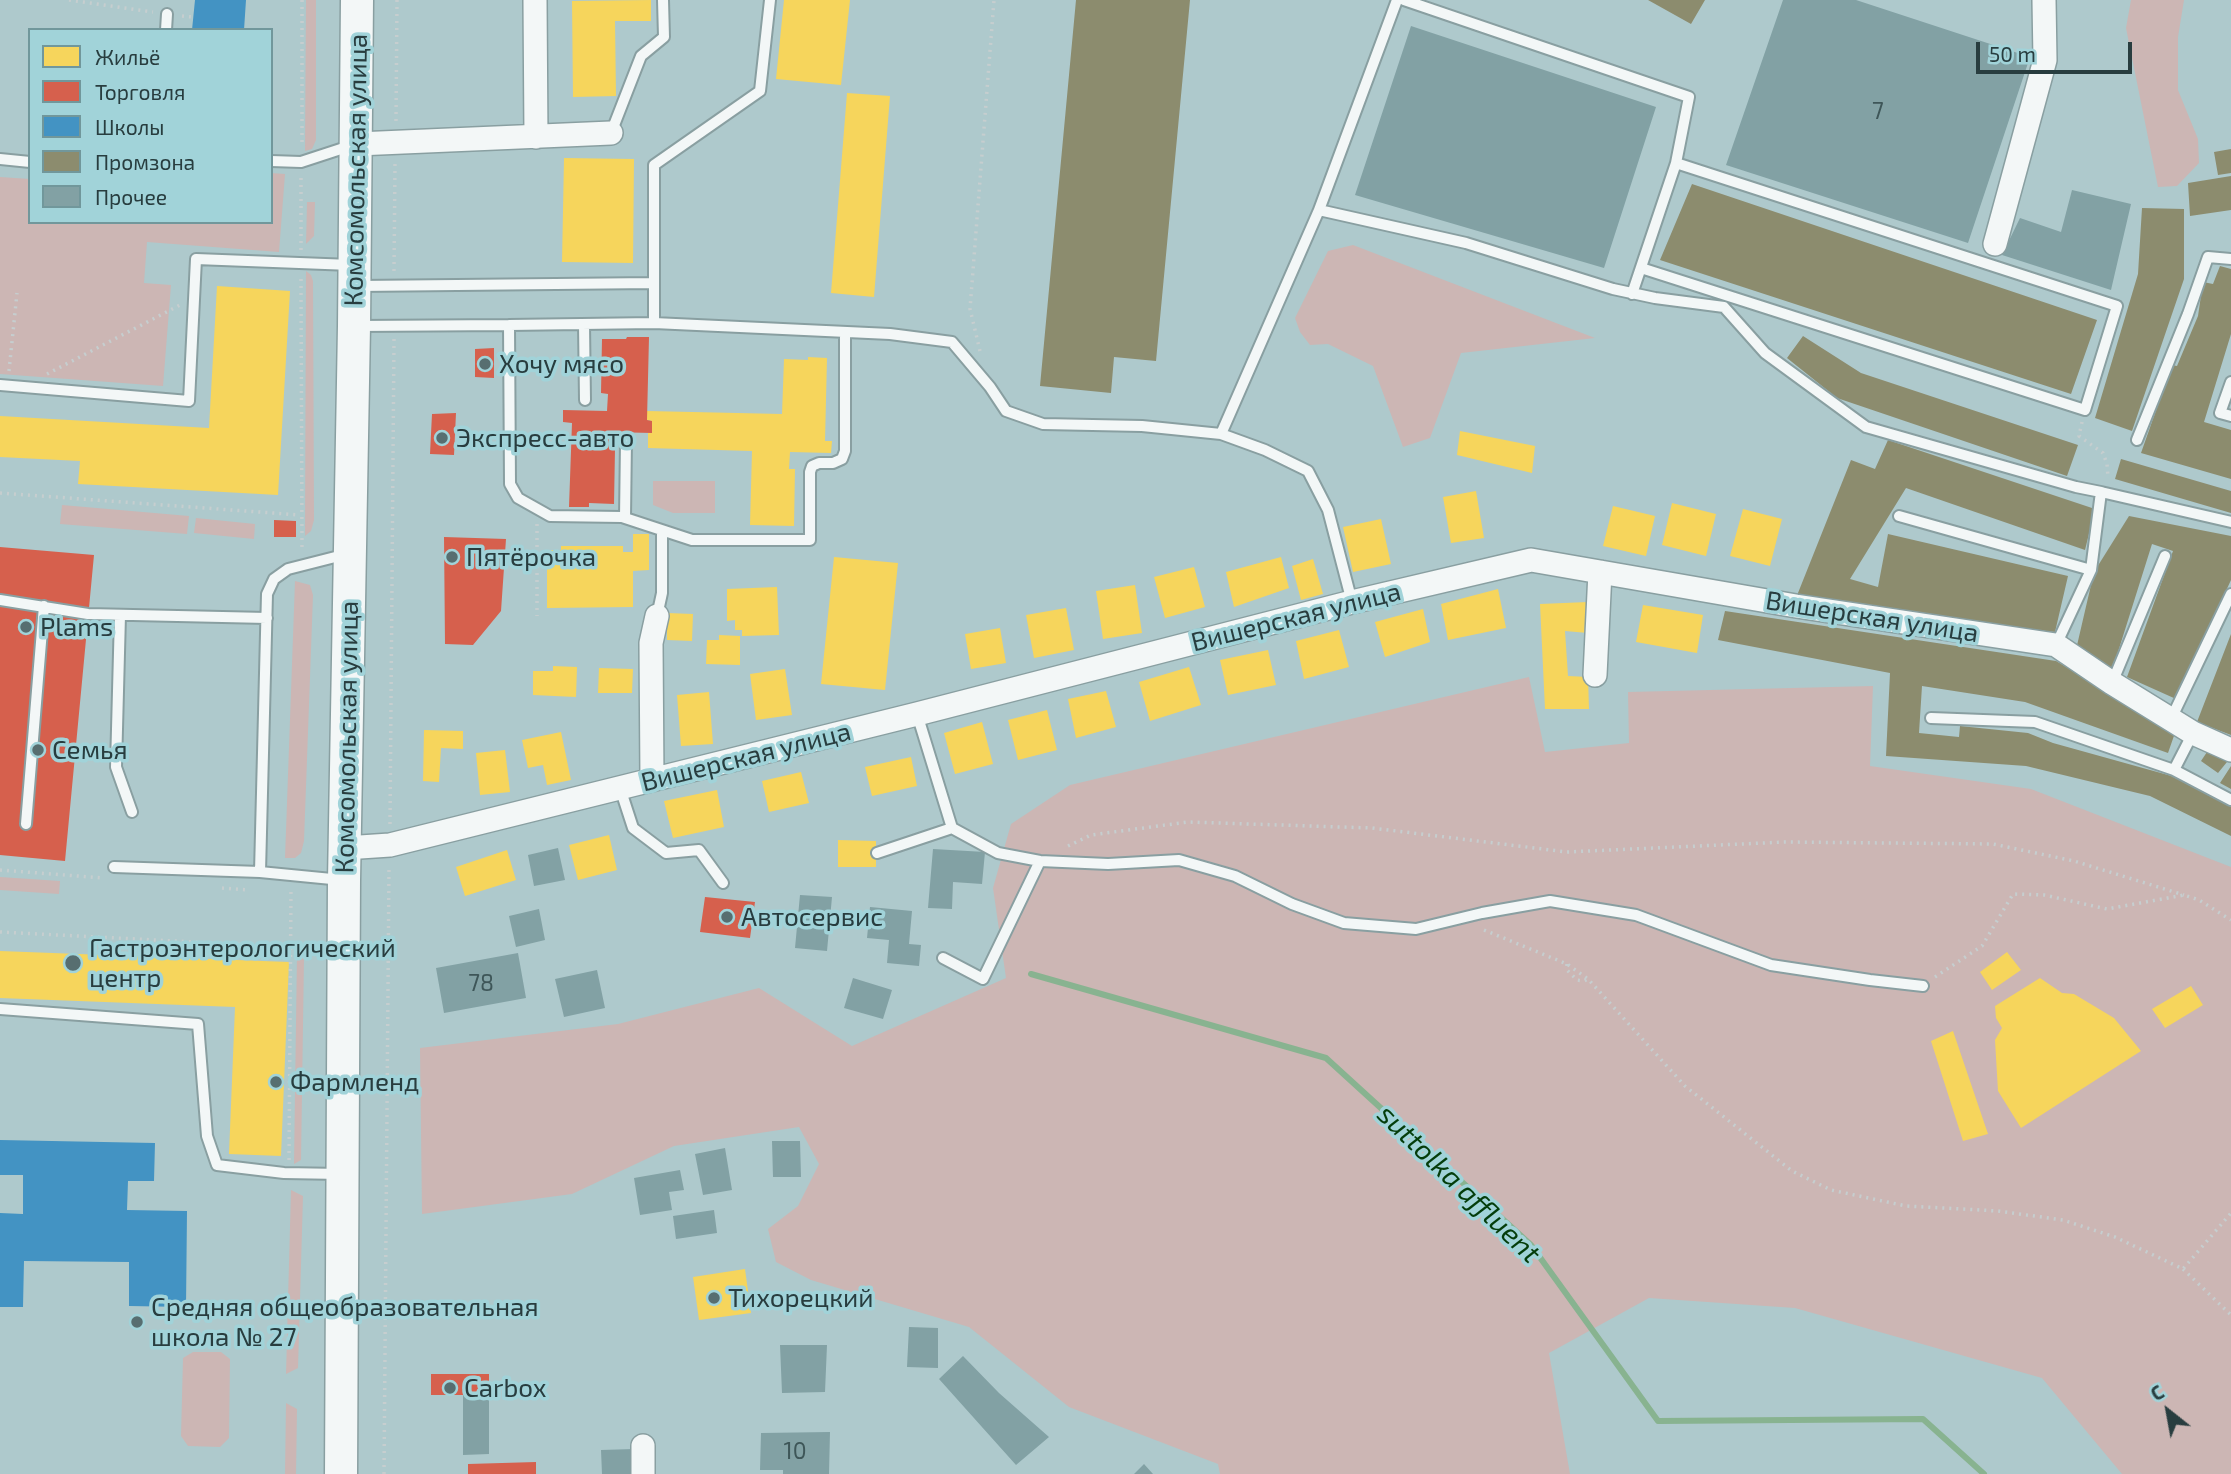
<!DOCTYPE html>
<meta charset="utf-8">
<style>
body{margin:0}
#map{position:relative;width:2231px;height:1474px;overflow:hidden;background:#aec9cc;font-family:"Exo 2",sans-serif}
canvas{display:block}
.legend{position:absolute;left:28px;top:28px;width:245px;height:196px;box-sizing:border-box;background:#a1d3d9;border:2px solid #71979b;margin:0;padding:9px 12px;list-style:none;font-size:21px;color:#283d3f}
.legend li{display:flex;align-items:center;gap:14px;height:35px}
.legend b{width:35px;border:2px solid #71979b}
.north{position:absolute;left:2133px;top:1376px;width:70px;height:70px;-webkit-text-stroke:5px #a1d3d9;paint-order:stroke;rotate:329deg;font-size:19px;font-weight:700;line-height:28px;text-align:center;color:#283d3f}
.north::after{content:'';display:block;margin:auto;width:24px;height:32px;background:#283d3f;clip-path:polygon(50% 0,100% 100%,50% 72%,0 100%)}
.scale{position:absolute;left:1976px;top:42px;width:156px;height:32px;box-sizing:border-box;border:4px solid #283d3f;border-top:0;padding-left:9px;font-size:21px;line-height:24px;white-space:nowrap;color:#283d3f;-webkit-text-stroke:5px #a1d3d9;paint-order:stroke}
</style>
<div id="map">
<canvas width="2231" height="1474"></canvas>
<ul class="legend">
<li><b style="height:19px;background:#f6d55c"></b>Жильё</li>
<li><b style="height:19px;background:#d6604d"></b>Торговля</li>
<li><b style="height:19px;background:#4393c3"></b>Школы</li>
<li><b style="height:19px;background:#8c8c6e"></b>Промзона</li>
<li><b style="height:19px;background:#82a1a4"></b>Прочее</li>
</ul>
<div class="north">С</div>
<div class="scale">50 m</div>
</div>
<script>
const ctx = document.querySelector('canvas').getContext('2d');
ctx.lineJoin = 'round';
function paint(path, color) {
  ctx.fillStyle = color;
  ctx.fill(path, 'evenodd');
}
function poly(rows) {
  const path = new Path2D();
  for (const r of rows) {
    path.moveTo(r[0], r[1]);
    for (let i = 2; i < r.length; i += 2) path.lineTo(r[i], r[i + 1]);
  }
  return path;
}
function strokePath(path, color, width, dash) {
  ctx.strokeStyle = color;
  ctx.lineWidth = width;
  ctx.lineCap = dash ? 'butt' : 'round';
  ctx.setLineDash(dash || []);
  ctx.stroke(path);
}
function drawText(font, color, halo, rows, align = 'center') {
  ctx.font = font + ' "Exo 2",sans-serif';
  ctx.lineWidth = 7;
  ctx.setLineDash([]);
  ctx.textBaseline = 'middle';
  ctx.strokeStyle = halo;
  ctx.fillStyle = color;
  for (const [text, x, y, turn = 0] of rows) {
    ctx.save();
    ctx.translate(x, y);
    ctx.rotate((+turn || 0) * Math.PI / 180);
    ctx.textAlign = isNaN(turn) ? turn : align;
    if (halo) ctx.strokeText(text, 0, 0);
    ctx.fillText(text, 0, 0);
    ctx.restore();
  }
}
paint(poly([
 [306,0,316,0,316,140,312,149,305,151],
 [2131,0,2184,0,2178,37,2178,90,2198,139,2199,163,2177,186,2158,187,2126,28],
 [271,173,285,174,279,252,147,242,144,283,171,285,163,386,0,374,0,177,30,179,30,222,271,222],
 [307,202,315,202,314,236,306,244],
 [1353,245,1595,338,1461,353,1430,438,1403,447,1373,366,1328,344,1310,345,1300,332,1295,318,1328,251],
 [306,271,311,275,313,281,314,520,311,531,305,536],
 [653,481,715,481,715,513,673,513,653,505],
 [62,505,189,516,187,534,60,524],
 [196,518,255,524,254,539,194,533],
 [295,581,310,585,313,595,304,841,301,853,295,858,285,858],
 [1529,677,1545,752,1629,743,1628,692,1873,686,1870,766,2031,789,2231,867,2231,1474,2122,1474,2042,1378,1795,1308,1649,1298,1549,1353,1570,1474,1220,1474,1218,1464,1069,1407,969,1327,811,1280,776,1262,768,1229,798,1206,819,1164,799,1127,674,1146,572,1194,422,1214,420,1048,618,1024,759,988,852,1046,1006,978,993,888,1011,824,1070,785],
 [0,877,60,881,59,894,0,890],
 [297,953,304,957,301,1160,294,1164],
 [291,1190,303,1196,298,1368,286,1374],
 [193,1352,221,1352,230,1359,229,1438,220,1447,188,1446,181,1436,183,1358],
 [286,1403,297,1409,296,1474,285,1474]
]), '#ccb6b4');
paint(poly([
 [651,0,651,21,615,21,616,96,573,97,572,1],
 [784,0,850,0,841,85,776,79],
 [847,93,890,96,874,297,831,293],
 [564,158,634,159,633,263,562,262],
 [217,286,290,291,278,495,78,484,80,461,0,457,0,416,209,428],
 [808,357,827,358,825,441,832,441,831,453,790,452,789,469,795,469,794,526,750,525,752,451,648,448,648,433,652,433,652,421,647,420,647,411,782,414,784,359,808,360],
 [1460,431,1535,446,1532,473,1457,455],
 [1476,491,1484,538,1451,543,1443,497],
 [1672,503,1716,514,1706,556,1662,545],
 [1613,506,1655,516,1646,556,1603,546],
 [1743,509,1782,519,1770,566,1730,556],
 [1381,519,1391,564,1353,572,1343,527],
 [633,534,649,534,649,570,633,571,633,607,547,608,547,550,561,550,561,546,623,546,623,552,633,552],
 [834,557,898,563,885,690,821,684],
 [1281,557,1289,588,1234,607,1226,572],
 [1313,559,1323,594,1301,600,1292,566],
 [1194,567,1205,607,1165,618,1154,577],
 [1135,585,1142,633,1103,639,1096,591],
 [777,587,779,635,742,636,742,630,735,630,735,620,727,621,727,589],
 [1498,589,1506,628,1448,640,1441,604],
 [1588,602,1588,633,1565,631,1568,676,1588,677,1589,709,1545,709,1540,604],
 [1643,605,1703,615,1697,653,1636,642],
 [1066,608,1074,650,1034,658,1026,615],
 [1423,609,1430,642,1385,657,1375,622],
 [667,613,693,614,692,641,667,640],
 [1000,628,1006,663,971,669,965,634],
 [1339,630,1349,667,1304,679,1296,641],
 [719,635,740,636,740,665,706,664,707,640,719,640],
 [1268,650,1276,685,1228,695,1220,660],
 [553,666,577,667,576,697,533,695,533,671,553,671],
 [1189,667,1201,705,1150,721,1139,682],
 [599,668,633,669,632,693,598,693],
 [785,669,792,715,756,720,750,674],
 [1106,691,1116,727,1076,738,1068,699],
 [709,692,713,744,681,746,677,695],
 [1047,710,1057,750,1018,760,1008,720],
 [982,722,993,764,955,774,944,733],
 [424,730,463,731,463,749,441,748,439,782,423,781],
 [561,732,571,780,547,785,543,765,528,768,522,740],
 [505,750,510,792,480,795,476,753],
 [911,757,917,786,872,796,865,767],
 [801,772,809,803,769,812,762,781],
 [717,790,724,827,673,838,664,801],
 [609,835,617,870,578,880,569,845],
 [838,840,876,841,876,867,838,867],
 [507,850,516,880,465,896,456,867],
 [0,951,289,962,281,1156,229,1154,235,1007,0,998],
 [2007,952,2021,970,1992,990,1980,972],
 [2040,978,2062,993,2074,994,2114,1018,2141,1051,2021,1128,1998,1091,1995,1040,2002,1028,1996,1018,1995,1006],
 [2191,986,2203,1005,2165,1028,2152,1009],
 [1953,1031,1988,1134,1963,1141,1931,1041],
 [745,1269,751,1313,699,1320,693,1277]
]), '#f6d55c');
paint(poly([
 [627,337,649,337,647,420,652,421,652,433,611,432,611,449,615,449,614,504,589,503,589,507,569,507,572,423,563,422,563,410,607,411,608,394,601,393,602,339,626,339],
 [494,348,494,378,475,377,475,349],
 [456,413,454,455,430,454,432,414],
 [274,520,296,521,296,537,274,537],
 [444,537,506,539,501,611,473,645,445,644],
 [0,547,94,555,65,861,0,855],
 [705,897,755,902,750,938,700,932],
 [431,1374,489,1374,489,1395,431,1395],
 [536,1462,536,1474,468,1474,468,1464]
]), '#d6604d');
paint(poly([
 [195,0,246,0,244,30,192,30],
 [0,1140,155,1143,154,1181,128,1181,127,1210,187,1211,186,1307,129,1306,129,1262,24,1261,23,1307,0,1307,0,1213,23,1214,23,1175,0,1175]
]), '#4393c3');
paint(poly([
 [1076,0,1190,0,1156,361,1114,357,1111,393,1040,386],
 [1648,0,1705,0,1691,24],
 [2231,149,2231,173,2218,175,2214,152],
 [2231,176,2231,210,2190,216,2188,183],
 [1692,184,2097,320,2071,394,1660,260],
 [2142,208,2184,209,2184,279,2132,431,2095,418,2138,274],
 [2220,266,2231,269,2231,334,2204,422,2231,430,2231,479,2141,453,2172,365,2177,366,2198,316,2203,282,2213,284],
 [1803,336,1861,373,2078,445,2067,476,1837,398,1787,358],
 [1888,440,2095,509,2085,550,1906,488,1850,579,1878,587,1888,534,2068,576,2055,632,1794,603,1851,460,1875,469],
 [2121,459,2231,491,2231,513,2115,479],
 [2129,516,2231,536,2231,580,2176,699,2127,677,2173,551,2152,544,2112,671,2075,654,2094,572],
 [1725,611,2056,661,2176,730,2168,753,2025,702,1922,686,1919,733,1959,737,1960,726,2028,733,2053,743,2186,780,2231,805,2231,836,2150,796,2026,766,1886,756,1890,673,1718,640],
 [2231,634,2231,735,2197,722],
 [2209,749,2227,762,2218,773,2201,761],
 [2231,766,2231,789,2220,783]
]), '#8c8c6e');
strokePath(poly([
 [1031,974,1326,1058,1531,1245,1658,1421,1923,1419,1984,1474]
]), '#88b390', 6);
paint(poly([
 [1783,0,1856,0,2030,57,1968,243,1726,165],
 [1411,26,1656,107,1604,268,1355,195],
 [2072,190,2131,204,2111,290,2002,255,2020,218,2061,232],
 [558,848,565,880,534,886,528,855],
 [933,849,985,852,982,884,953,882,952,909,928,908],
 [800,895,832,897,827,951,795,948],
 [870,907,912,911,909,944,921,945,919,966,887,963,889,940,867,938],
 [539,909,545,940,516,947,509,916],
 [518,953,526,998,444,1013,436,968],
 [597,970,605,1008,564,1017,555,979],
 [853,978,892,990,883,1019,844,1008],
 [772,1141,800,1141,801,1177,773,1177],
 [725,1148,732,1190,703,1195,695,1154],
 [680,1170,684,1190,669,1192,672,1210,640,1215,634,1178],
 [714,1210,717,1233,676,1239,673,1216],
 [909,1327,938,1328,938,1368,907,1367],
 [780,1345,827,1345,825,1392,782,1393],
 [963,1356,999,1393,1049,1437,1016,1465,939,1379],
 [463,1395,489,1395,489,1454,463,1455],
 [830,1432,829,1474,783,1474,783,1470,760,1470,761,1433],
 [634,1449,635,1474,602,1474,601,1450],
 [1144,1464,1153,1474,1134,1474]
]), '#82a1a4');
const lane = poly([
 [1404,0,1689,97,1676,163],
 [166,30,167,14],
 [611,133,641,56,664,37,663,0],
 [0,159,30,162],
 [271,161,301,162,353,145],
 [1319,210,1397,0],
 [654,283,654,165,760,91,770,0],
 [358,286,654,283,654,323],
 [1632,294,1676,163,2117,306,2085,410,1641,268],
 [584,324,585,400],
 [509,325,654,323,890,334,952,342,990,387,1006,411,1043,424,1142,426,1221,434,1319,210,1466,243,1613,289,1655,298,1724,307,1765,353,1866,427,2076,487,2101,492,2091,570,2056,645],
 [357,326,509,325,510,484,518,498,550,516,622,517,692,540,810,540,810,472,812,466,819,463,833,463,842,459,845,451,845,332],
 [2231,382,2220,413,2231,416],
 [0,385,189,401,196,259,351,265],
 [1221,434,1265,450,1308,471,1328,510,1352,602],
 [2137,440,2188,314,2208,257,2231,259],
 [2101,492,2231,522],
 [1899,516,2091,570],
 [625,518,626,440],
 [0,600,88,614,267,618],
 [120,615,116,767,132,812],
 [657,616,662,593,662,531],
 [2112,683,2165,556],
 [1931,718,2035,722,2174,770],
 [2171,719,2231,594],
 [2193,733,2174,770,2231,800],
 [620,788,633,828,666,853,699,850,723,883],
 [26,824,44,606],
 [952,828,998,853,1040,861,1108,864,1179,860,1235,876,1292,904,1344,923,1416,929,1482,913,1550,901,1636,915,1771,965,1870,980,1923,986],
 [877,853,952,828,917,714],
 [114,867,260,872,342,880],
 [260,872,267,594,274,579,288,569,347,554],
 [943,958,983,979,1040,861],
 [0,1009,198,1024,207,1136,217,1165,284,1173,341,1174]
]);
const street = poly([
 [535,0,536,137],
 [357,144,611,133],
 [1995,244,2045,60,2044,0],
 [1595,675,1600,572],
 [652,780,651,643,657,616],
 [345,848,390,845,917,714,1352,602,1531,560,1796,606,2056,645,2112,683,2193,733,2231,750],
 [643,1474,643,1446]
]);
const secondary = poly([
 [341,1474,344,880,354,326,357,0]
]);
strokePath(lane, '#899fa1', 14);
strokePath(street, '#899fa1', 26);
strokePath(secondary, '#899fa1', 35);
strokePath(poly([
 [69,0,153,12],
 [302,0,302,145],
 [182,16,193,17],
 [396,121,397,0],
 [301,250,301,177],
 [394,271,395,164],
 [301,279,302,551],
 [980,351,970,309,994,0],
 [9,371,17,293],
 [47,374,180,305],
 [2082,422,2079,436,2103,453,2107,464,2108,477],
 [0,493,300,515],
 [537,524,537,616],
 [390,824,394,339],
 [1068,846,1091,835,1188,822,1372,828,1567,852,1785,842,1993,844,2074,861,2184,895],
 [0,870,103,878],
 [222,888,248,890],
 [1484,930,1567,964,1588,979,1685,1086,1792,1171,1831,1190,1906,1206,1998,1211,2063,1220,2115,1237,2183,1269,2231,1213],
 [0,932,291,947],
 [1567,964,1567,970,1577,980,1584,981,1588,979],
 [1935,977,1982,946,2013,894,2044,895,2107,909,2184,895,2199,900,2231,920],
 [289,1160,291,888],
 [2183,1269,2231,1315],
 [384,1474,389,867]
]), '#c6cecf', 3.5, [2, 5]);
strokePath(lane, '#f3f7f7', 10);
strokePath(street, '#f3f7f7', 23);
strokePath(secondary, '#f3f7f7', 32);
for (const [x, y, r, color] of [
 [485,364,7,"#576e70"],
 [442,438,7,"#576e70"],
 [452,557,7,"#576e70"],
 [26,627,7,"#576e70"],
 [38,750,7,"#576e70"],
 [727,917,7,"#576e70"],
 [73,963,9,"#576e70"],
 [276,1082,7,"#576e70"],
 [714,1298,7,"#576e70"],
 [137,1322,7,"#576e70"],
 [450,1388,7,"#576e70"]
]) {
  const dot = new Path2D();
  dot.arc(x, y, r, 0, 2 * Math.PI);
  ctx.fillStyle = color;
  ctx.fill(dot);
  strokePath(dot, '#a1d3d9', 2.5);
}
drawText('23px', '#3e5658', null, [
 ["7",1878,111],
 ["78",481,983],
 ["10",795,1451]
]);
drawText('26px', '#283d3f', '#a1d3d9', [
 ["Комсомольская улица",356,170,-89],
 ["Вишерская улица",1296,617,-14],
 ["Вишерская улица",1872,617,9],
 ["Комсомольская улица",347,737,-89],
 ["Вишерская улица",746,757,-14]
]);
drawText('26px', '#283d3f', '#a1d3d9', [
 ["Хочу мясо",499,364],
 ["Экспресс-авто",456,438],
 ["Пятёрочка",466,557],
 ["Plams",40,627],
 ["Семья",52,750],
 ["Автосервис",741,917],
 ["Гастроэнтерологический",89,948],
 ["центр",89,978],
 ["Фармленд",290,1082],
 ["Тихорецкий",728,1298],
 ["Средняя общеобразовательная",151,1307],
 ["школа № 27",151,1337],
 ["Carbox",464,1388]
], 'left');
drawText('italic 28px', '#043d0b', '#a1d3d9', [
 ["suttolka affluent",1459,1184,44]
]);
</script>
